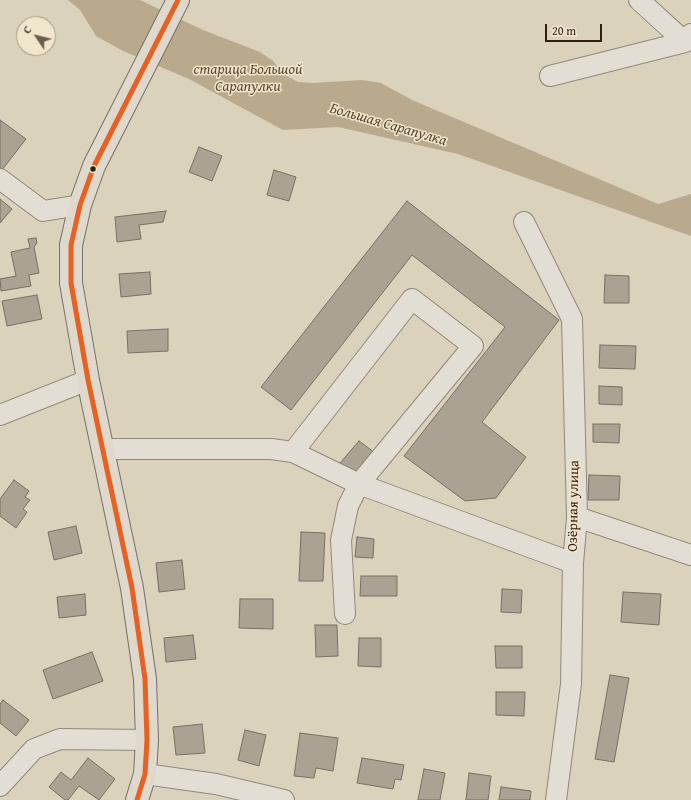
<!DOCTYPE html>
<meta charset="utf-8">
<style>
body{margin:0}
#map{position:relative;width:691px;height:800px;overflow:hidden;background:#dbd2bc;font-family:"Gentium Book Plus",serif}
canvas{display:block}
.north{position:absolute;left:16px;top:16px;width:40px;height:40px;box-sizing:border-box;background:#f0e6cb;border:1px solid #a49680;border-radius:50%;rotate:305deg;font-size:11px;font-weight:700;line-height:16px;text-align:center;color:#311e10}
.north::after{content:'';display:block;margin:auto;width:14px;height:18px;background:#6c5d4c;clip-path:polygon(50% 0,100% 100%,50% 72%,0 100%)}
.scale{position:absolute;left:545px;top:24px;width:57px;height:18px;box-sizing:border-box;border:2px solid #311e10;border-top:0;padding-left:5px;font-size:12px;line-height:14px;white-space:nowrap;color:#311e10;-webkit-text-stroke:3px #f0e6cb;paint-order:stroke}
</style>
<div id="map">
<canvas width="691" height="800"></canvas>
<div class="north">С</div>
<div class="scale">20 m</div>
</div>
<script>
const ctx = document.querySelector('canvas').getContext('2d');
ctx.lineJoin = 'round';
function paint(path, color) {
  ctx.fillStyle = color;
  ctx.fill(path, 'evenodd');
}
function poly(rows) {
  const path = new Path2D();
  for (const r of rows) {
    path.moveTo(r[0], r[1]);
    for (let i = 2; i < r.length; i += 2) path.lineTo(r[i], r[i + 1]);
  }
  return path;
}
function strokePath(path, color, width, dash) {
  ctx.strokeStyle = color;
  ctx.lineWidth = width;
  ctx.lineCap = dash ? 'butt' : 'round';
  ctx.setLineDash(dash || []);
  ctx.stroke(path);
}
function drawText(font, color, halo, rows, align = 'center') {
  ctx.font = font + ' "Gentium Book Plus",serif';
  ctx.lineWidth = 3;
  ctx.setLineDash([]);
  ctx.textBaseline = 'middle';
  ctx.strokeStyle = halo;
  ctx.fillStyle = color;
  for (const [text, x, y, turn = 0] of rows) {
    ctx.save();
    ctx.translate(x, y);
    ctx.rotate((+turn || 0) * Math.PI / 180);
    ctx.textAlign = isNaN(turn) ? turn : align;
    if (halo) ctx.strokeText(text, 0, 0);
    ctx.fillText(text, 0, 0);
    ctx.restore();
  }
}
paint(poly([
 [68,0,140,0,203,30,260,52,273,61,283,74,298,82,312,83,362,80,381,83,412,100,658,204,691,194,691,236,458,154,338,127,283,130,189,79,123,51,96,36,80,10]
]), '#b9aa8d');
const building = poly([
 [0,120,26,139,2,170,0,168,0,120],
 [199,147,222,156,212,181,189,172,199,147],
 [274,170,296,177,289,201,267,195,274,170],
 [0,199,12,209,0,223,0,199],
 [407,201,559,320,482,422,526,457,496,498,465,501,404,456,505,327,412,255,291,410,261,387,407,201],
 [166,211,163,222,139,225,141,239,117,242,115,217,166,211],
 [36,238,37,243,34,247,39,273,29,275,31,286,1,291,0,279,16,276,11,252,30,248,28,239,36,238],
 [150,272,151,294,121,297,119,274,150,272],
 [605,275,629,276,629,303,604,303,605,275],
 [37,295,42,319,7,326,2,301,37,295],
 [168,329,168,351,128,353,127,331,168,329],
 [600,345,636,346,635,369,599,368,600,345],
 [599,386,622,387,622,405,599,404,599,386],
 [593,424,620,424,619,443,593,442,593,424],
 [359,441,374,452,355,475,340,463,359,441],
 [589,475,620,476,619,500,588,500,589,475],
 [14,480,29,491,25,497,30,500,23,509,27,512,16,528,0,516,0,499,14,480],
 [76,526,82,553,54,560,48,532,76,526],
 [301,532,325,533,323,581,299,581,301,532],
 [357,537,374,539,373,558,355,557,357,537],
 [182,560,185,589,159,592,156,563,182,560],
 [361,576,397,576,397,596,360,596,361,576],
 [502,589,522,590,521,613,501,612,502,589],
 [623,592,661,594,659,625,621,622,623,592],
 [85,594,86,615,59,618,57,597,85,594],
 [240,599,273,599,273,629,239,628,240,599],
 [315,625,337,625,338,656,316,657,315,625],
 [193,635,196,659,166,662,164,638,193,635],
 [359,638,381,638,381,667,358,666,359,638],
 [495,646,522,646,522,668,496,668,495,646],
 [92,652,103,681,53,699,43,670,92,652],
 [610,675,629,678,614,762,595,759,610,675],
 [496,692,525,692,524,716,496,715,496,692],
 [3,700,29,720,16,736,0,723,0,704,3,700],
 [202,724,205,753,176,755,173,727,202,724],
 [245,730,266,735,259,766,238,760,245,730],
 [300,733,338,738,333,771,316,768,314,778,294,776,300,733],
 [88,758,115,779,99,800,79,786,68,800,65,800,49,787,61,772,71,780,88,758],
 [362,758,404,765,401,780,395,779,393,789,357,783,362,758],
 [424,769,445,773,440,800,418,800,424,769],
 [469,773,491,776,488,800,466,800,469,773],
 [501,787,531,791,530,800,499,800,501,787]
]);
paint(building, '#aaa293');
strokePath(building, '#777063', 1);
const minor = poly([
 [639,0,685,42],
 [550,76,685,42,691,34],
 [0,179,43,211,80,205],
 [524,222,572,319,577,517,573,563,571,684,556,800],
 [0,415,88,380],
 [103,449,271,449,293,452,359,484,573,563],
 [293,452,412,299,473,346,359,484,348,506,341,540,345,614],
 [577,517,691,555],
 [145,774,216,784,284,800],
 [0,786,34,749,60,739,147,740]
]);
const major = poly([
 [137,800,145,774,147,740,145,679,132,588,88,380,71,283,71,245,80,205,94,166,178,0]
]);
strokePath(minor, '#90887b', 22);
strokePath(major, '#777063', 24);
strokePath(minor, '#e3ded3', 20);
strokePath(major, '#ded9cc', 22);
strokePath(poly([
 [137,800,145,774,147,740,145,679,132,588,88,380,71,283,71,245,80,205,94,166,178,0]
]), '#e86121', 5);
for (const [x, y, r, color] of [
 [93,169,3.5,"#311e10"]
]) {
  const dot = new Path2D();
  dot.arc(x, y, r, 0, 2 * Math.PI);
  ctx.fillStyle = color;
  ctx.fill(dot);
  strokePath(dot, '#f0e6cb', 1.5);
}
drawText('14px', '#311e10', '#f0e6cb', [
 ["Озёрная улица",574,506,-89]
]);
drawText('italic 15px', '#5b4935', '#f0e6cb', [
 ["старица Большой",248,70],
 ["Сарапулки",248,87],
 ["Большая Сарапулка",388,125,16]
]);
</script>
